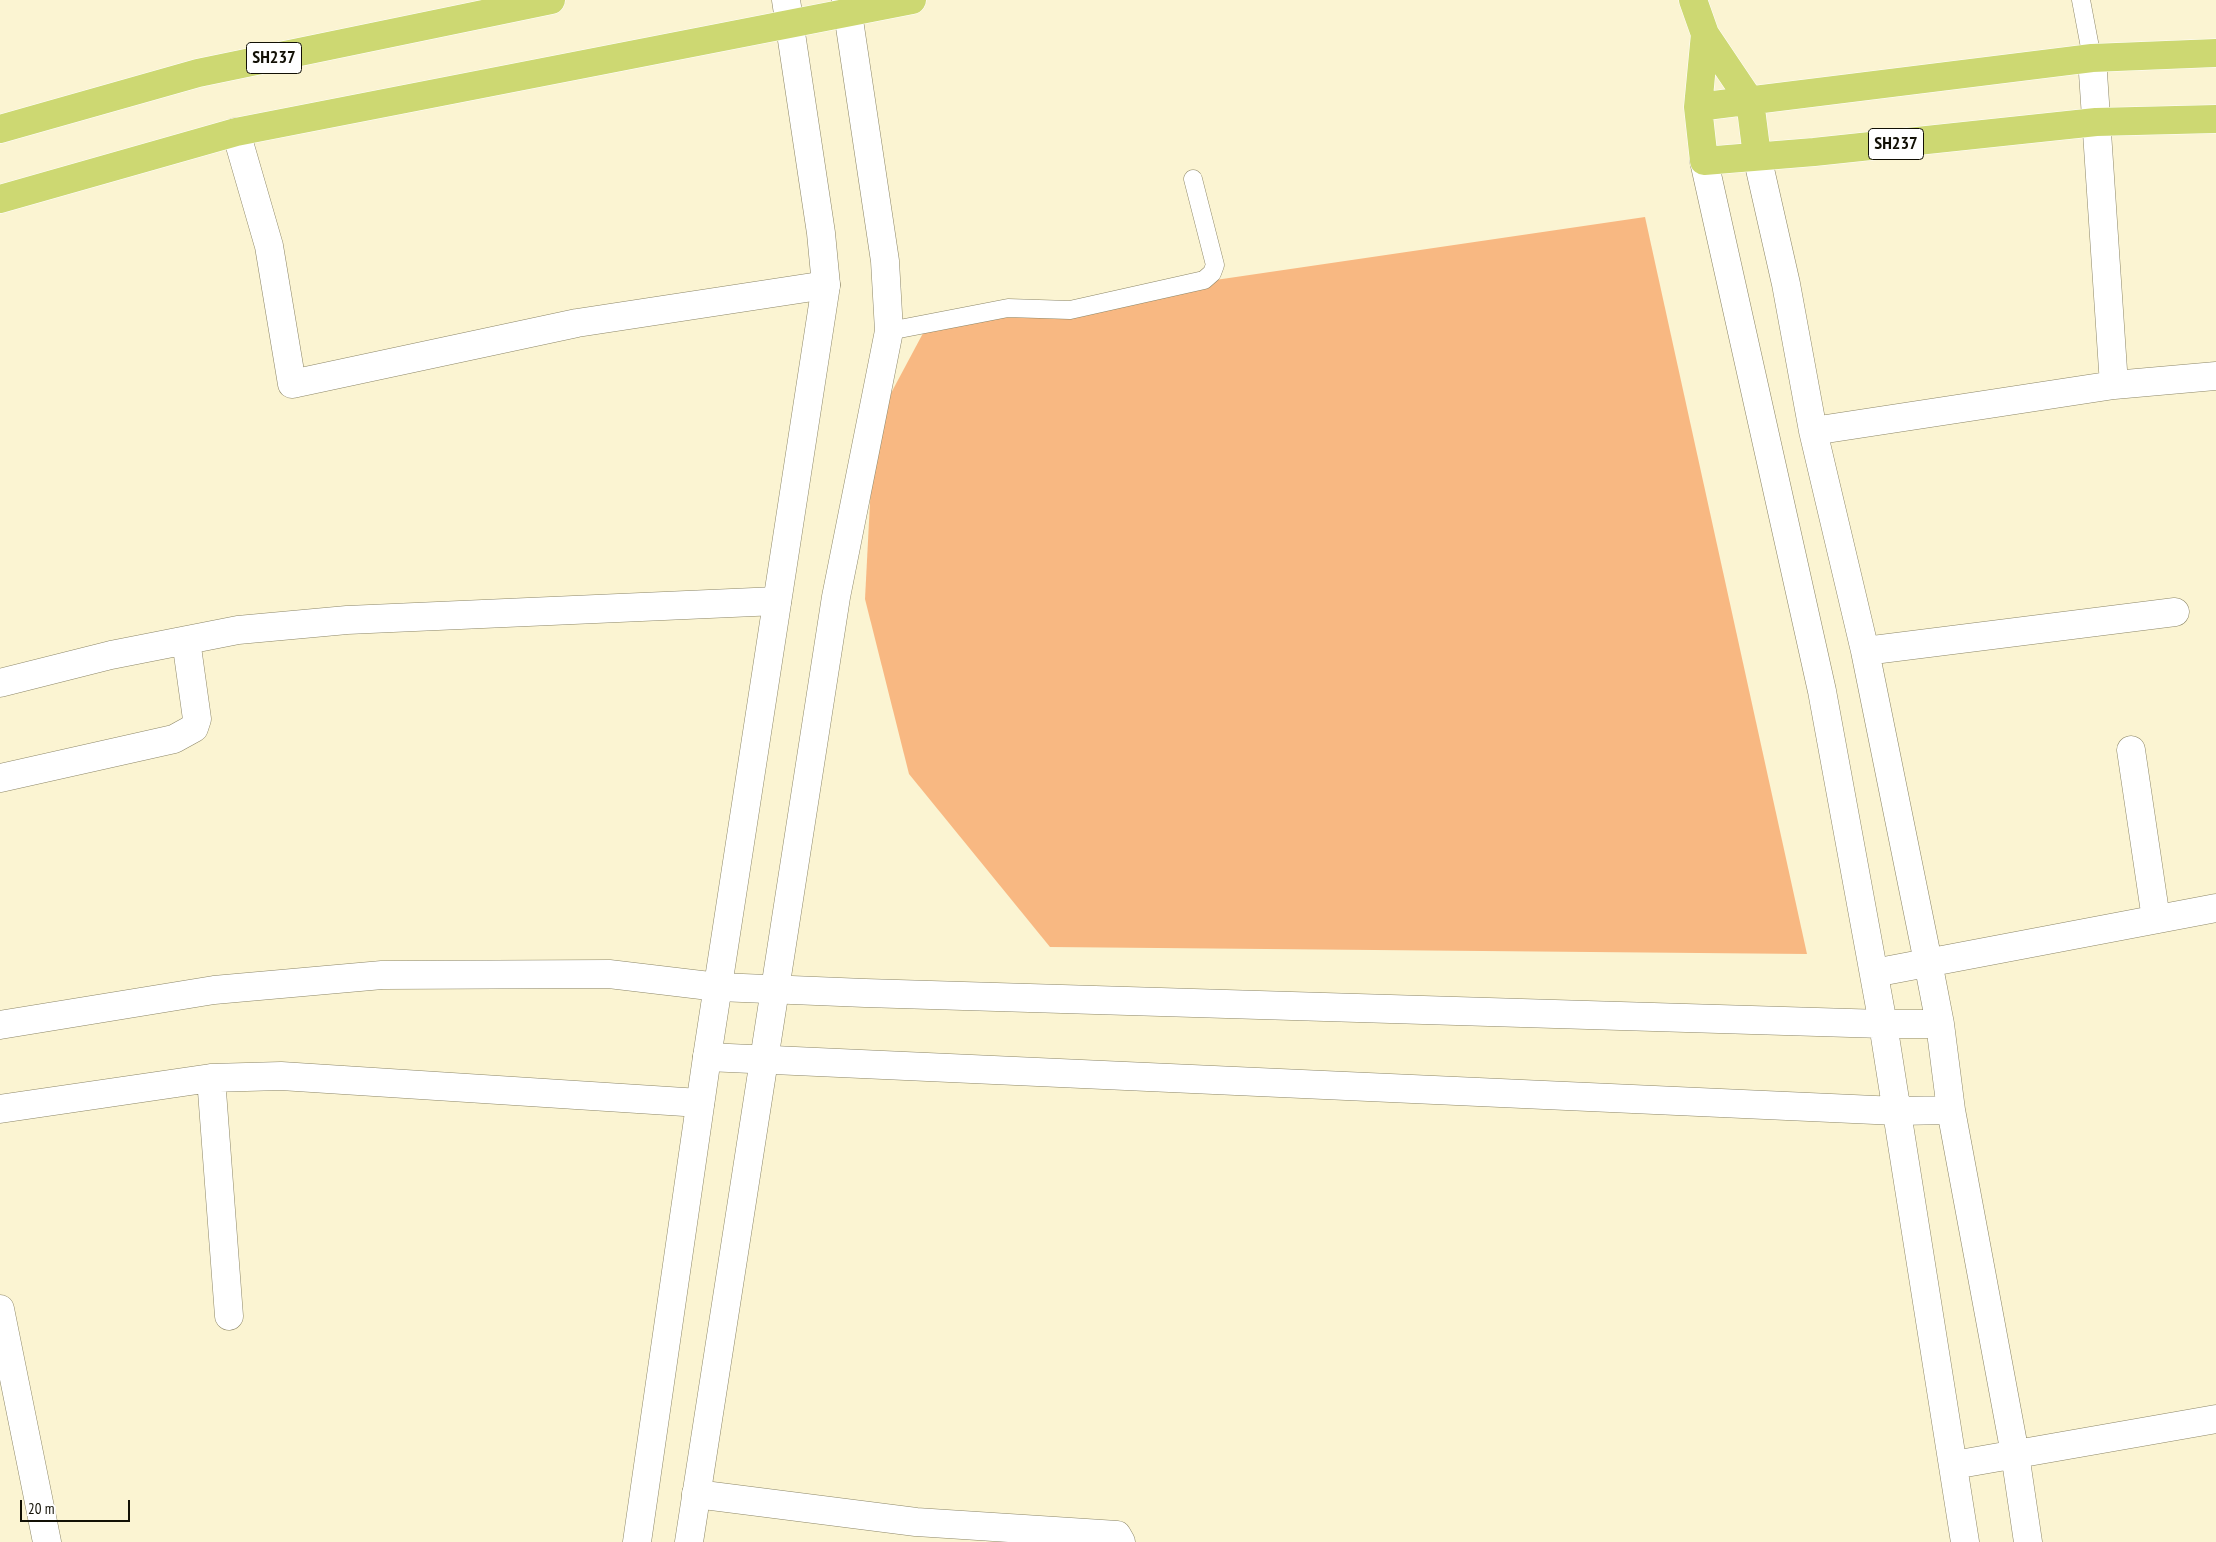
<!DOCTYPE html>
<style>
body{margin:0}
#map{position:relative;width:2216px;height:1542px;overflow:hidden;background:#fbf4d2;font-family:"PT Sans Narrow",sans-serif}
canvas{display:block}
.scale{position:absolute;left:20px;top:1500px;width:110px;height:22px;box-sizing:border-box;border:2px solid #121005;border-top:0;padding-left:6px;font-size:15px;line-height:18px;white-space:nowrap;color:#121005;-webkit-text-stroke:4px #fff;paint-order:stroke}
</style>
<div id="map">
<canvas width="2216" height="1542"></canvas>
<div class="scale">20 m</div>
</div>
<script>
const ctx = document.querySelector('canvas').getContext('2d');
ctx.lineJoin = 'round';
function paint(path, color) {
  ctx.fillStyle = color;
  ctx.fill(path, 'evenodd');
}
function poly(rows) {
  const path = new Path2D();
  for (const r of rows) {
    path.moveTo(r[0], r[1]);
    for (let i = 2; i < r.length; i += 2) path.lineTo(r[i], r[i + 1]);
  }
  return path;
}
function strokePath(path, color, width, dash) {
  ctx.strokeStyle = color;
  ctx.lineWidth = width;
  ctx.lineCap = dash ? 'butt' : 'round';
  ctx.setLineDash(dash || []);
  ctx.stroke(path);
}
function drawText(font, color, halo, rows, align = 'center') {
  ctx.font = font + ' "PT Sans Narrow",sans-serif';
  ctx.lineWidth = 5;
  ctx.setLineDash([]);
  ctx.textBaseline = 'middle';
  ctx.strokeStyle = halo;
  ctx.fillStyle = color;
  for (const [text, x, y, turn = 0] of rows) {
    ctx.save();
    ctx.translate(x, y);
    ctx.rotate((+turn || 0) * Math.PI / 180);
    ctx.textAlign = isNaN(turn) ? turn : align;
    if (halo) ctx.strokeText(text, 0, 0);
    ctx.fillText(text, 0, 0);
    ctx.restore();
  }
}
paint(poly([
 [1645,217,1807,954,1050,947,909,774,865,599,874,425,929,322]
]), '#f8b882');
const service = poly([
 [2081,0,2092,58],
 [889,331,1008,308,1070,310,1204,280,1212,273,1215,265,1193,179]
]);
const minor = poly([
 [2092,58,2114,385],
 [236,132,269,246,292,384,577,323,826,285],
 [1757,156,1786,284,1813,431,1865,651,1928,962,1940,1024,1951,1110,2015,1454,2028,1542],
 [1704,161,1822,691,1883,1024,1965,1542],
 [1813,431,2114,385,2216,376],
 [1865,651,2175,612],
 [0,683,111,655,238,630,347,620,777,601],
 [2131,750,2156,919],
 [0,778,174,739,194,728,197,719,186,640],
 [1874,973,2216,908],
 [0,1025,214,990,382,975,609,974,718,987,865,993,1883,1024,1940,1024],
 [707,1057,1897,1111,1951,1110],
 [211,1078,229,1316],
 [0,1109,211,1078,281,1076,700,1103],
 [0,1309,47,1542],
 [1954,1465,2216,1419],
 [696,1494,916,1522,1117,1535,1121,1542]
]);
const tertiary = poly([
 [637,1542,707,1057,826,285,821,233,786,0],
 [689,1542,836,597,889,331,885,261,846,0]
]);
const primary = poly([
 [1693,0,1705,34,1750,101,1757,156],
 [1705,34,1698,107,1704,161,1814,152,2096,122,2216,119],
 [1698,107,2092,58,2216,53],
 [0,129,198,73,551,0],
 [0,199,236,132,912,0]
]);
strokePath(service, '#8c8667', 19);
strokePath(minor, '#8c8667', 29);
strokePath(tertiary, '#8c8667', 29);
strokePath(primary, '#fff', 29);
strokePath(service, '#fff', 18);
strokePath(minor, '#fff', 28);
strokePath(tertiary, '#fff', 28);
strokePath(primary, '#cdd872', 28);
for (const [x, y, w] of [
 [274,58,55],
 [1896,144,55]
]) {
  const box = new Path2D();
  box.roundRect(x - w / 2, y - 15.5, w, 31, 4);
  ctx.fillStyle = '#fff';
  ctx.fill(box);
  strokePath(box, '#121005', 1);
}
drawText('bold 18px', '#121005', null, [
 ["SH237",274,58],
 ["SH237",1896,144]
]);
</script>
